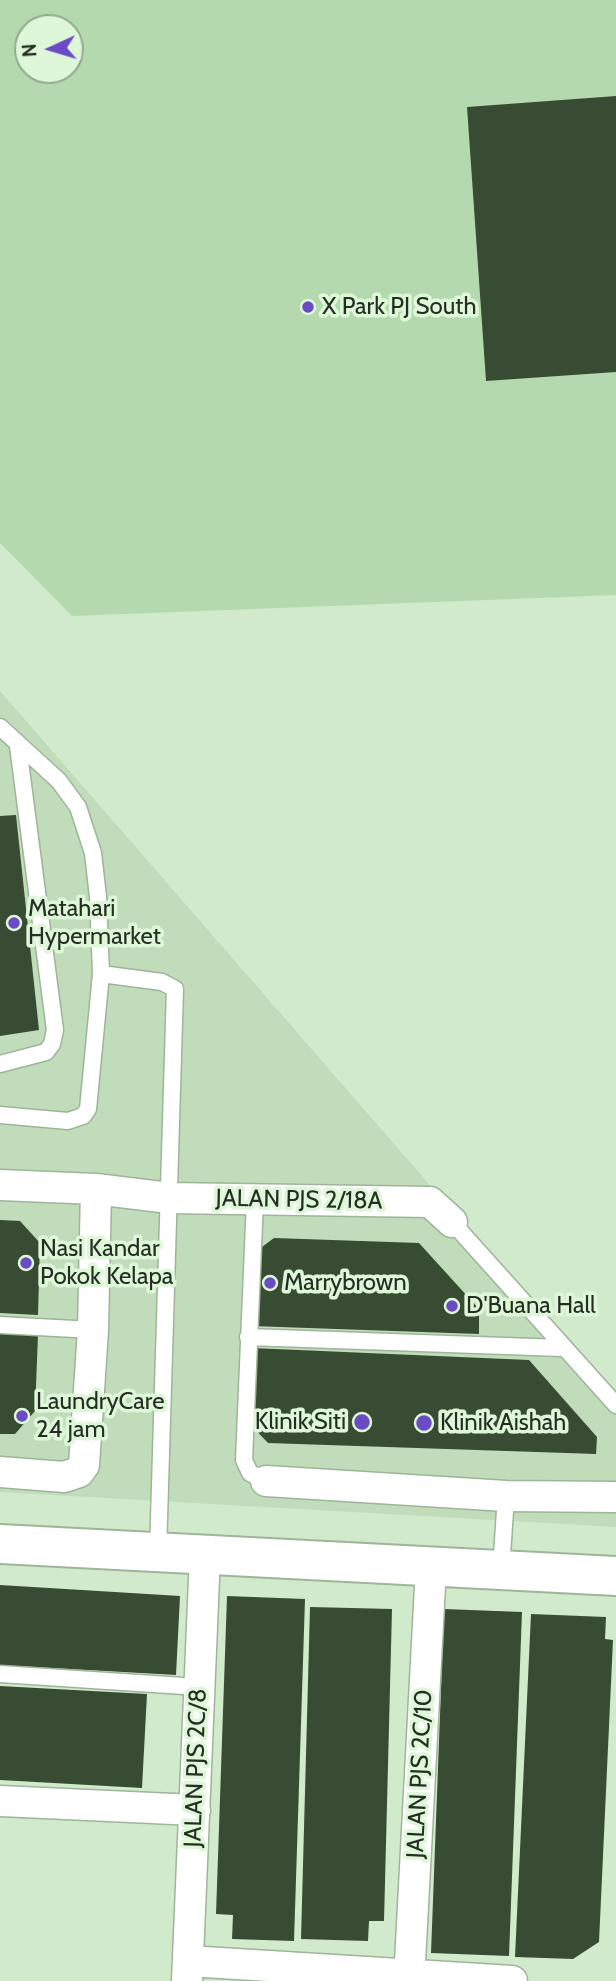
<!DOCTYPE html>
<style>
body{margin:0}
#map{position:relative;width:616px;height:1981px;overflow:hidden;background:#d1eacc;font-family:Cabin,sans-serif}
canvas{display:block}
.north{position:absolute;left:14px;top:14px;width:70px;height:70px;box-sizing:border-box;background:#def7d9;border:2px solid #94a790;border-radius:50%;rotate:266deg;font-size:19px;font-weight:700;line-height:28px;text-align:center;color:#252e23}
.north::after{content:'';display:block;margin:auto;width:24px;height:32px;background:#6a4bc4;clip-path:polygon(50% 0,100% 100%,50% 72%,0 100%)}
</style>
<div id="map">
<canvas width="616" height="1981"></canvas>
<div class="north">N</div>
</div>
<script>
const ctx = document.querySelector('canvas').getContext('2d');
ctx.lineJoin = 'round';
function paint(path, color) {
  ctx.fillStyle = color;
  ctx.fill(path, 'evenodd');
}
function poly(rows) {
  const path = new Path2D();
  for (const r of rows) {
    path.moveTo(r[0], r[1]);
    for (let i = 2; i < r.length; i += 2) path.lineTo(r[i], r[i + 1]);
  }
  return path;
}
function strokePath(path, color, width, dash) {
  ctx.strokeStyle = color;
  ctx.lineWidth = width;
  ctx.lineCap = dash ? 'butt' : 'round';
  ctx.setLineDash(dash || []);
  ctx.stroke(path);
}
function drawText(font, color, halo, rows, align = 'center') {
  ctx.font = font + ' Cabin,sans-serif';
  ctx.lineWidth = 7;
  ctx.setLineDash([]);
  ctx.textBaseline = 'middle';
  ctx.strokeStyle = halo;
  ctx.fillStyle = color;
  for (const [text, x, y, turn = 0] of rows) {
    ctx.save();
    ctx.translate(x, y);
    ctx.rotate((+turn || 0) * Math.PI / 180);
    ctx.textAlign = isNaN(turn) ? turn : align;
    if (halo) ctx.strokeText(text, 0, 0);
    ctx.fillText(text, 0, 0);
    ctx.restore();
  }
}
paint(poly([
 [0,691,616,1399,616,1527,0,1492]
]), '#c0dcba');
paint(poly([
 [0,0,616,0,616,595,72,616,0,543],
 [28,28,70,28,70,70,28,70]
]), '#b5d9ae');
paint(poly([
 [616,96,616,372,486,381,467,107],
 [16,815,39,1030,0,1036,0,816],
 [0,1220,20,1221,40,1243,38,1315,0,1313],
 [274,1238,419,1243,479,1309,479,1334,251,1326,254,1253],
 [0,1334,38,1335,35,1411,15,1434,0,1434],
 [252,1348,529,1360,597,1437,596,1454,268,1443,249,1423],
 [0,1585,180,1596,176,1675,0,1665],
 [227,1596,305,1599,294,1941,232,1939,233,1915,216,1914],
 [310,1607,392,1609,384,1921,369,1921,368,1941,301,1939],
 [444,1609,522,1612,509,1956,431,1953],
 [531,1614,606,1617,605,1639,613,1640,599,1942,573,1959,515,1957],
 [0,1686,147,1694,142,1788,0,1780]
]), '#384c34');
const service = poly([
 [0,727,59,781,78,807,93,853,98,897,101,974,88,1109,83,1116,68,1121,0,1115],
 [101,974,162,982,175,989,158,1552],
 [0,1064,46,1052,52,1044,55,1030,18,746],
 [255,1200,244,1460,250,1473,266,1481],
 [452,1222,616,1405],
 [0,1325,93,1330],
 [248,1337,562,1348],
 [501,1570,506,1496],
 [0,1674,199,1687]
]);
const minor = poly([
 [0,1185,96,1189,169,1198,430,1202,452,1222],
 [0,1472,64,1477,79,1472,84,1465,93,1330,96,1189],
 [266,1481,506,1496,616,1497],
 [0,1801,195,1810],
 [188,1961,512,1981],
 [187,1981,205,1555],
 [409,1981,431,1567]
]);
const tertiary = poly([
 [0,1544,616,1576]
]);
strokePath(service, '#9eb599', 19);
strokePath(minor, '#9eb599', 33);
strokePath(tertiary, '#9eb599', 42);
strokePath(service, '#fff', 16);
strokePath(minor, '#fff', 30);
strokePath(tertiary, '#fff', 38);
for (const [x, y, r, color] of [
 [308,307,7,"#6a4bc4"],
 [14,923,7,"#6a4bc4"],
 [26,1263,7,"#6a4bc4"],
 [270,1283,7,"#6a4bc4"],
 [452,1306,7,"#6a4bc4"],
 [22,1416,7,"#6a4bc4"],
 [362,1422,9,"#6a4bc4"],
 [424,1423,9,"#6a4bc4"]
]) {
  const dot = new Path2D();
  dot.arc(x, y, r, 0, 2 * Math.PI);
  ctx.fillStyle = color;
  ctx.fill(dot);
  strokePath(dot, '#def7d9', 2.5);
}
drawText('24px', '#252e23', '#def7d9', [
 ["X Park PJ South",322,307],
 ["Matahari",28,909],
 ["Hypermarket",28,937],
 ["Nasi Kandar",40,1249],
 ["Pokok Kelapa",40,1277],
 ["Marrybrown",284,1283],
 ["D'Buana Hall",466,1306],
 ["LaundryCare",36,1402],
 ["24 jam",36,1430],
 ["Klinik Siti",346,1422,"right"],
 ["Klinik Aishah",440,1423]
], 'left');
drawText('24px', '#252e23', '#def7d9', [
 ["JALAN PJS 2/18A",299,1200,1],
 ["JALAN PJS 2C/8",196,1768,-88],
 ["JALAN PJS 2C/10",420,1774,-87]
]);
</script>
